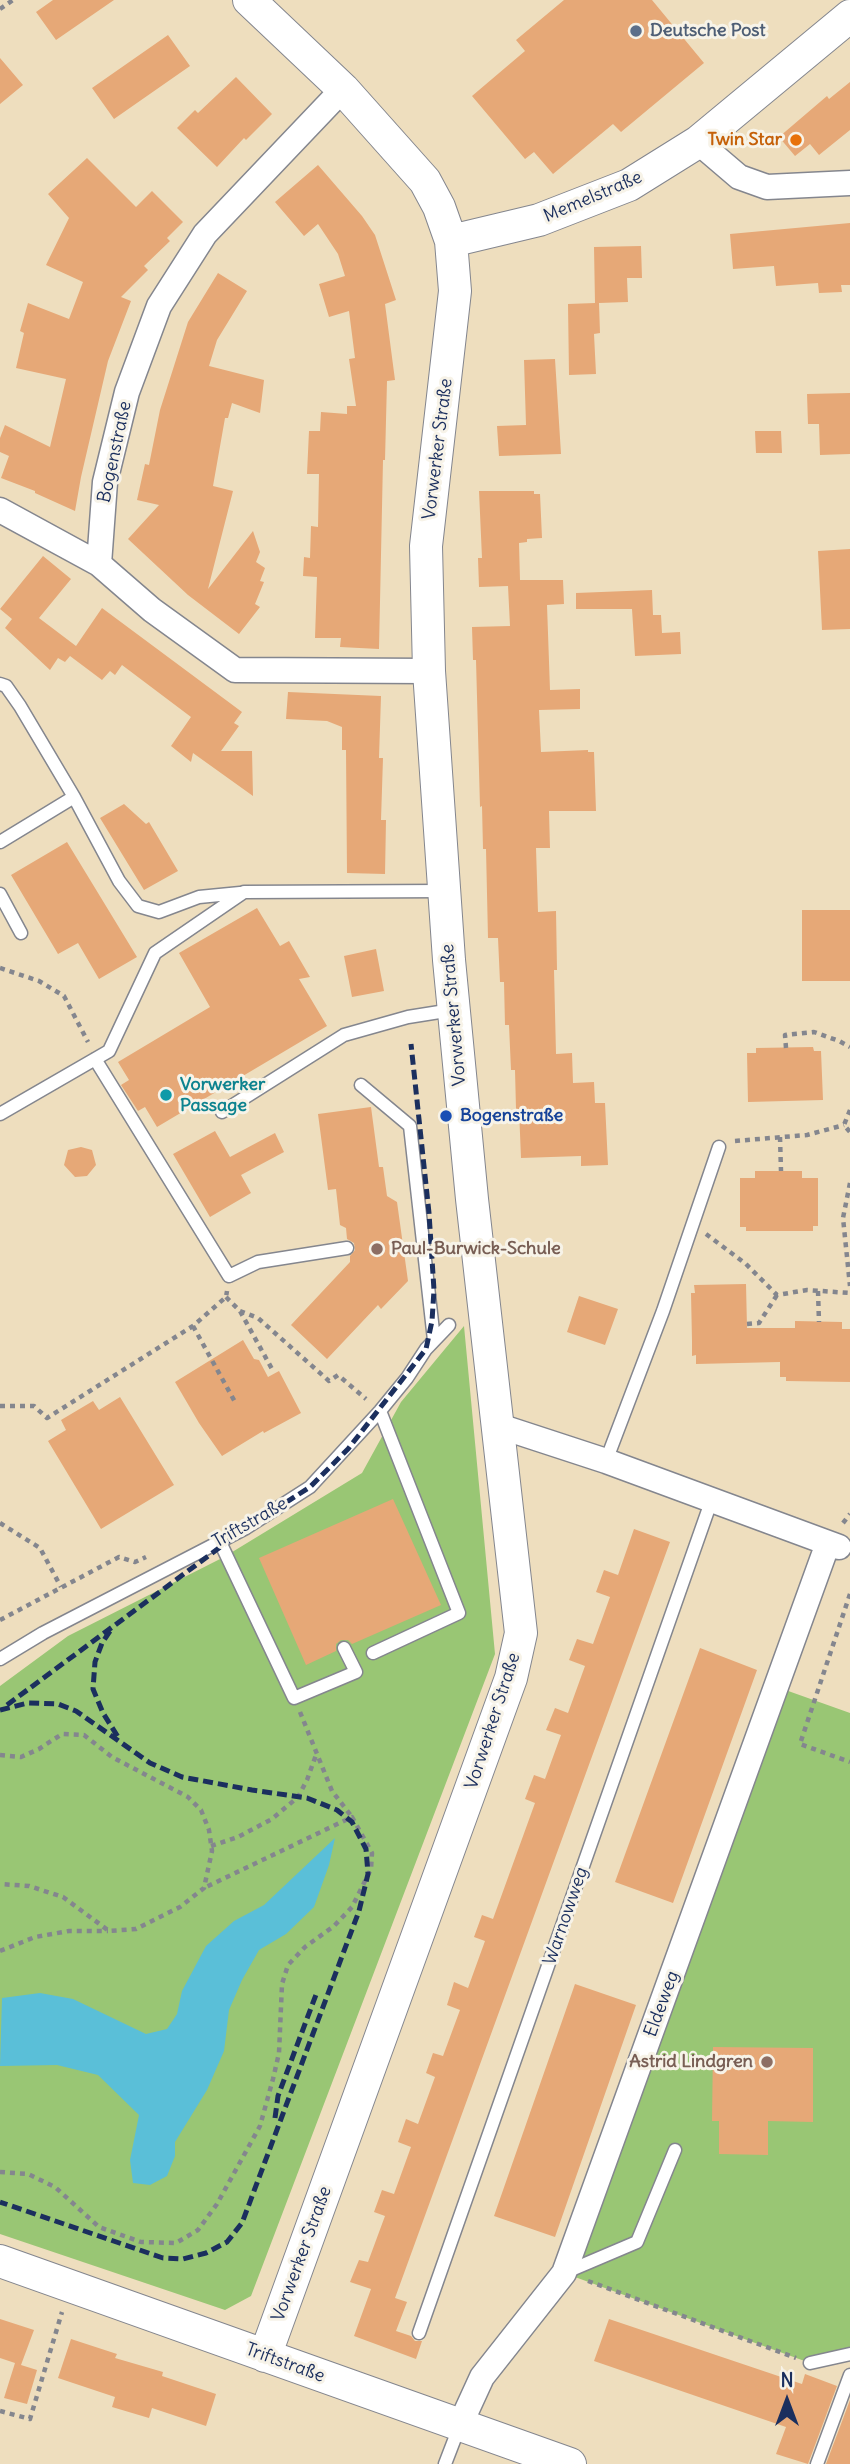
<!DOCTYPE html>
<meta charset="utf-8">
<style>
body{margin:0}
#map{position:relative;width:850px;height:2464px;overflow:hidden;background:#eedebe;font-family:Delius,sans-serif}
canvas{display:block}
.north{position:absolute;left:752px;top:2366px;width:70px;height:70px;-webkit-text-stroke:5px #f7f3e8;paint-order:stroke;rotate:0deg;font-size:19px;font-weight:700;line-height:28px;text-align:center;color:#1b2f5e}
.north::after{content:'';display:block;margin:auto;width:24px;height:32px;background:#1b2f5e;clip-path:polygon(50% 0,100% 100%,50% 72%,0 100%)}
</style>
<div id="map">
<canvas width="850" height="2464"></canvas>
<div class="north">N</div>
</div>
<script>
const ctx = document.querySelector('canvas').getContext('2d');
ctx.lineJoin = 'round';
function paint(path, color) {
  ctx.fillStyle = color;
  ctx.fill(path, 'evenodd');
}
function poly(rows) {
  const path = new Path2D();
  for (const r of rows) {
    path.moveTo(r[0], r[1]);
    for (let i = 2; i < r.length; i += 2) path.lineTo(r[i], r[i + 1]);
  }
  return path;
}
function strokePath(path, color, width, dash) {
  ctx.strokeStyle = color;
  ctx.lineWidth = width;
  ctx.lineCap = dash ? 'butt' : 'round';
  ctx.setLineDash(dash || []);
  ctx.stroke(path);
}
function drawText(font, color, halo, rows, align = 'center') {
  ctx.font = font + ' Delius,sans-serif';
  ctx.lineWidth = 6;
  ctx.setLineDash([]);
  ctx.textBaseline = 'middle';
  ctx.strokeStyle = halo;
  ctx.fillStyle = color;
  for (const [text, x, y, turn = 0] of rows) {
    ctx.save();
    ctx.translate(x, y);
    ctx.rotate((+turn || 0) * Math.PI / 180);
    ctx.textAlign = isNaN(turn) ? turn : align;
    if (halo) ctx.strokeText(text, 0, 0);
    ctx.fillText(text, 0, 0);
    ctx.restore();
  }
}
paint(poly([
 [464,1326,495,1654,251,2296,225,2310,0,2234,0,1686,68,1636,224,1557,362,1473,401,1402],
 [777,1687,850,1713,850,2354,810,2363,564,2273]
]), '#99c674');
paint(poly([
 [335,1838,329,1865,314,1907,286,1934,259,1950,242,1980,229,2010,224,2051,207,2090,175,2142,175,2156,167,2176,150,2185,133,2183,130,2160,139,2115,98,2075,57,2065,0,2066,2,1998,40,1993,73,1999,146,2034,167,2029,177,2014,182,1991,206,1946,234,1921,264,1905]
]), '#5abfd8');
paint(poly([
 [53,0,114,0,56,40,36,12],
 [564,0,652,0,704,63,621,132,613,124,553,174,534,152,525,159,472,96,525,51,516,40],
 [168,35,190,66,114,119,92,88],
 [0,58,23,85,0,104],
 [236,77,272,114,246,140,244,138,217,167,177,128,195,110,198,113],
 [850,82,850,130,819,155,810,144,795,156,779,137,827,96,829,99],
 [87,158,136,207,152,191,183,222,167,238,170,241,144,266,148,270,121,297,131,301,108,361,81,477,75,511,35,493,35,491,1,478,9,456,0,452,0,438,5,425,50,447,66,379,16,368,24,333,20,331,28,303,69,319,83,282,46,265,69,218,48,194],
 [318,165,362,216,375,235,396,300,385,304,395,380,387,381,385,460,383,460,379,649,340,647,341,638,315,638,317,577,303,576,304,557,310,558,311,526,318,527,319,474,307,474,309,431,320,431,321,412,347,414,347,406,356,406,349,359,355,358,349,311,329,317,319,284,345,276,338,254,318,224,304,236,275,202],
 [850,223,850,285,841,285,842,292,819,293,818,283,776,286,774,266,733,269,730,234],
 [641,246,642,278,627,278,628,302,599,303,600,333,594,334,596,374,569,375,568,304,595,303,594,247],
 [218,273,247,291,217,340,209,366,264,380,260,413,232,403,228,418,225,418,213,486,233,491,208,589,253,531,260,552,256,562,265,568,260,581,264,582,255,604,260,607,239,634,188,595,128,539,159,505,137,500,145,464,149,465,160,410,188,322],
 [555,359,561,454,499,456,497,426,526,425,524,360],
 [850,393,850,454,820,455,819,424,808,424,807,394],
 [755,431,781,431,782,453,756,453],
 [479,491,534,491,534,494,540,494,542,538,527,539,527,542,519,543,520,580,563,580,564,604,547,605,550,690,580,689,580,709,539,710,541,752,588,750,588,752,594,752,596,811,549,811,550,848,536,848,538,912,556,911,557,970,554,970,556,1054,572,1053,573,1083,594,1082,595,1103,605,1103,608,1165,581,1166,581,1156,521,1158,519,1109,516,1109,515,1070,511,1070,509,1025,505,1025,504,982,500,982,498,938,488,938,486,849,483,849,482,806,480,807,476,660,473,660,472,627,510,626,508,586,479,587,478,558,482,558],
 [850,549,850,629,822,630,818,551],
 [43,556,71,579,39,618,76,646,102,608,242,712,234,723,239,726,221,751,252,751,253,796,193,753,191,762,171,746,191,717,122,665,115,675,110,671,102,680,70,656,65,662,58,658,50,670,5,628,12,619,0,609],
 [652,590,653,615,661,615,662,633,680,632,681,654,635,656,632,609,576,609,576,593],
 [288,692,381,696,379,758,383,758,381,820,386,820,385,874,347,873,346,750,342,750,342,727,327,721,286,719],
 [124,804,146,824,149,822,178,871,144,890,100,818],
 [67,842,137,957,99,979,78,943,58,954,11,875],
 [257,908,280,946,289,941,310,977,299,979,327,1026,157,1127,145,1107,138,1111,121,1085,129,1080,118,1062,210,1007,179,953],
 [802,910,850,910,850,981,802,981],
 [376,949,384,991,352,997,344,956],
 [813,1047,814,1051,821,1051,823,1100,748,1102,747,1053,756,1053,756,1048],
 [371,1107,379,1167,383,1167,387,1196,397,1202,408,1281,381,1309,378,1305,327,1359,291,1325,350,1262,350,1256,355,1250,354,1243,347,1239,346,1228,340,1225,336,1189,328,1190,318,1114],
 [215,1131,230,1157,275,1133,284,1152,241,1175,251,1193,210,1217,173,1154],
 [81,1147,92,1150,96,1165,87,1176,75,1177,64,1165,68,1150],
 [755,1171,802,1171,802,1178,818,1178,818,1226,813,1226,813,1231,746,1231,746,1227,740,1227,740,1178,755,1178],
 [746,1284,747,1328,795,1328,795,1321,842,1322,842,1329,850,1329,850,1382,786,1381,786,1377,780,1377,780,1362,696,1364,696,1355,692,1356,692,1341,691,1293,695,1293,694,1285],
 [579,1296,618,1309,605,1345,567,1332],
 [243,1340,254,1359,259,1360,268,1377,279,1371,301,1413,264,1433,263,1431,222,1456,199,1423,175,1382],
 [120,1397,174,1485,101,1529,48,1441,66,1430,61,1420,93,1401,99,1410],
 [393,1499,441,1605,352,1644,348,1640,341,1640,336,1644,336,1651,306,1665,259,1558],
 [634,1529,670,1542,395,2298,407,2302,396,2331,411,2336,415,2341,422,2341,416,2359,354,2336,371,2289,350,2282,359,2260,368,2262,385,2216,374,2212,382,2190,394,2194,411,2147,398,2142,406,2119,418,2124,435,2077,426,2073,433,2053,443,2056,460,2010,447,2005,454,1982,468,1988,485,1941,474,1937,482,1915,493,1919,535,1803,525,1799,534,1775,545,1779,561,1735,546,1730,555,1708,568,1713,585,1666,569,1660,577,1639,593,1644,610,1597,596,1592,604,1570,618,1575],
 [700,1648,757,1670,673,1903,615,1882],
 [575,1984,636,2005,555,2237,494,2216],
 [713,2047,813,2048,813,2122,768,2121,768,2155,719,2154,719,2121,712,2121],
 [0,2319,34,2330,21,2365,37,2370,27,2404,4,2398,15,2363,0,2358],
 [609,2319,802,2384,805,2374,837,2386,808,2464,776,2454,786,2427,594,2361],
 [71,2339,117,2354,115,2358,163,2372,162,2376,216,2394,206,2426,152,2408,149,2418,112,2407,115,2397,58,2378],
 [850,2400,850,2464,826,2464]
]), '#e6a877');
const service = poly([
 [0,684,6,686,20,706,74,797],
 [0,842,74,797,119,881,138,906,159,912,199,897,240,893],
 [0,894,21,933],
 [95,1059,229,1276,258,1262,347,1248],
 [361,1085,410,1126,434,1340],
 [222,1112,344,1035,408,1017,452,1010],
 [0,1114,109,1051,155,953,244,892,444,891],
 [606,1461,663,1311,719,1147],
 [220,1542,294,1698,356,1672,344,1648],
 [373,1653,459,1613,380,1411],
 [0,1659,43,1633,246,1528,310,1487,380,1411,407,1378,426,1349,449,1325],
 [564,2273,637,2242,675,2150],
 [419,2333,712,1499],
 [810,2363,850,2354],
 [445,2464,460,2425],
 [817,2464,850,2375]
]);
const minor = poly([
 [343,89,205,234,159,306,127,392,105,482,99,564,152,610,235,670,429,671],
 [698,142,739,177,767,187,850,183],
 [0,510,99,564],
 [499,1426,606,1461,839,1547],
 [460,2425,482,2377,564,2273,828,1543]
]);
const tertiary = poly([
 [249,0,343,89,425,181,439,207,451,241,455,291,426,546,429,671,449,960,472,1199,521,1633,511,1678,265,2356],
 [451,241,539,220,629,185,698,142,850,16],
 [0,2261,570,2464]
]);
strokePath(service, '#84868e', 15);
strokePath(minor, '#84868e', 27);
strokePath(tertiary, '#84868e', 34);
strokePath(poly([
 [0,9,13,0],
 [0,968,39,981,64,996,88,1042],
 [786,1048,785,1035,814,1032,839,1041,850,1047],
 [850,1110,844,1125,850,1132],
 [780,1137,781,1171],
 [735,1141,807,1135,844,1125],
 [850,1183,843,1218,850,1286],
 [706,1234,746,1264,777,1295,807,1290,850,1293],
 [818,1291,819,1322],
 [226,1297,240,1311,272,1369],
 [240,1311,258,1318,329,1381,338,1375,366,1399],
 [747,1324,759,1323,777,1295],
 [193,1326,235,1402],
 [0,1406,34,1406,47,1418,193,1326,226,1297,227,1291],
 [0,1523,40,1548,61,1587],
 [843,1523,850,1514],
 [850,1594,800,1744,850,1762],
 [0,1620,119,1557,135,1562,146,1557],
 [300,1712,332,1791,352,1817],
 [0,1755,21,1757,39,1749,62,1734,84,1735,112,1757,188,1797,201,1810,209,1830,212,1851,204,1888,180,1907,136,1929,109,1931,63,1897,29,1886,0,1884],
 [211,1846,238,1837,272,1819,298,1797,307,1780,316,1755],
 [0,1951,35,1937,69,1931,108,1931],
 [0,2172,28,2174,55,2187,99,2227,141,2242,176,2243,198,2230,217,2204,260,2126,273,2079,279,2053,282,1984,288,1965,305,1947,334,1926,352,1907,371,1869,372,1853,352,1817,204,1888],
 [588,2281,796,2358],
 [0,2411,30,2419,62,2312]
]), '#84868e', 4.5, [5, 5]);
strokePath(service, '#fff', 12);
strokePath(minor, '#fff', 24);
strokePath(tertiary, '#fff', 32);
strokePath(poly([
 [110,1631,102,1643,95,1662,93,1689,103,1713,118,1737],
 [7,1705,246,1528,310,1487,348,1449,426,1349,432,1321,434,1290,429,1213,411,1044],
 [0,1710,28,1703,58,1704,76,1711,150,1763,182,1777,252,1790,307,1798,337,1810,352,1822,366,1849,368,1874,359,1911,242,2223,227,2242,206,2253,183,2259,163,2258,0,2202],
 [275,2118,278,2096,317,1992]
]), '#1b2f5e', 5, [10, 5]);
for (const [x, y, r, color] of [
 [636,31,7,"#5c6f8a"],
 [796,140,7,"#e8710a"],
 [166,1095,7,"#0f9aa8"],
 [446,1116,7,"#1a4fb4"],
 [377,1249,7,"#8d6e63"],
 [767,2062,7,"#8d6e63"]
]) {
  const dot = new Path2D();
  dot.arc(x, y, r, 0, 2 * Math.PI);
  ctx.fillStyle = color;
  ctx.fill(dot);
  strokePath(dot, '#f7f3e8', 2.5);
}
drawText('bold 18px', '#4e5e75', '#f7f3e8', [
 ["Deutsche Post",650,31]
], 'left');
drawText('bold 18px', '#c56008', '#f7f3e8', [
 ["Twin Star",782,140]
], 'right');
drawText('18px', '#1b2f5e', '#f7f3e8', [
 ["Memelstraße",593,197,-23],
 ["Vorwerker Straße",438,449,-83],
 ["Bogenstraße",115,452,-78],
 ["Vorwerker Straße",454,1015,-95],
 ["Triftstraße",250,1523,-30],
 ["Vorwerker Straße",493,1721,-72],
 ["Warnowweg",566,1916,-71],
 ["Eldeweg",662,2004,-70],
 ["Vorwerker Straße",302,2254,-70],
 ["Triftstraße",285,2363,20]
]);
drawText('bold 18px', '#0d838f', '#f7f3e8', [
 ["Vorwerker",180,1085],
 ["Passage",180,1106]
], 'left');
drawText('bold 18px', '#164399', '#f7f3e8', [
 ["Bogenstraße",460,1116]
], 'left');
drawText('bold 18px', '#785e54', '#f7f3e8', [
 ["Paul-Burwick-Schule",391,1249],
 ["Astrid Lindgren",753,2062,"right"]
], 'left');
</script>
